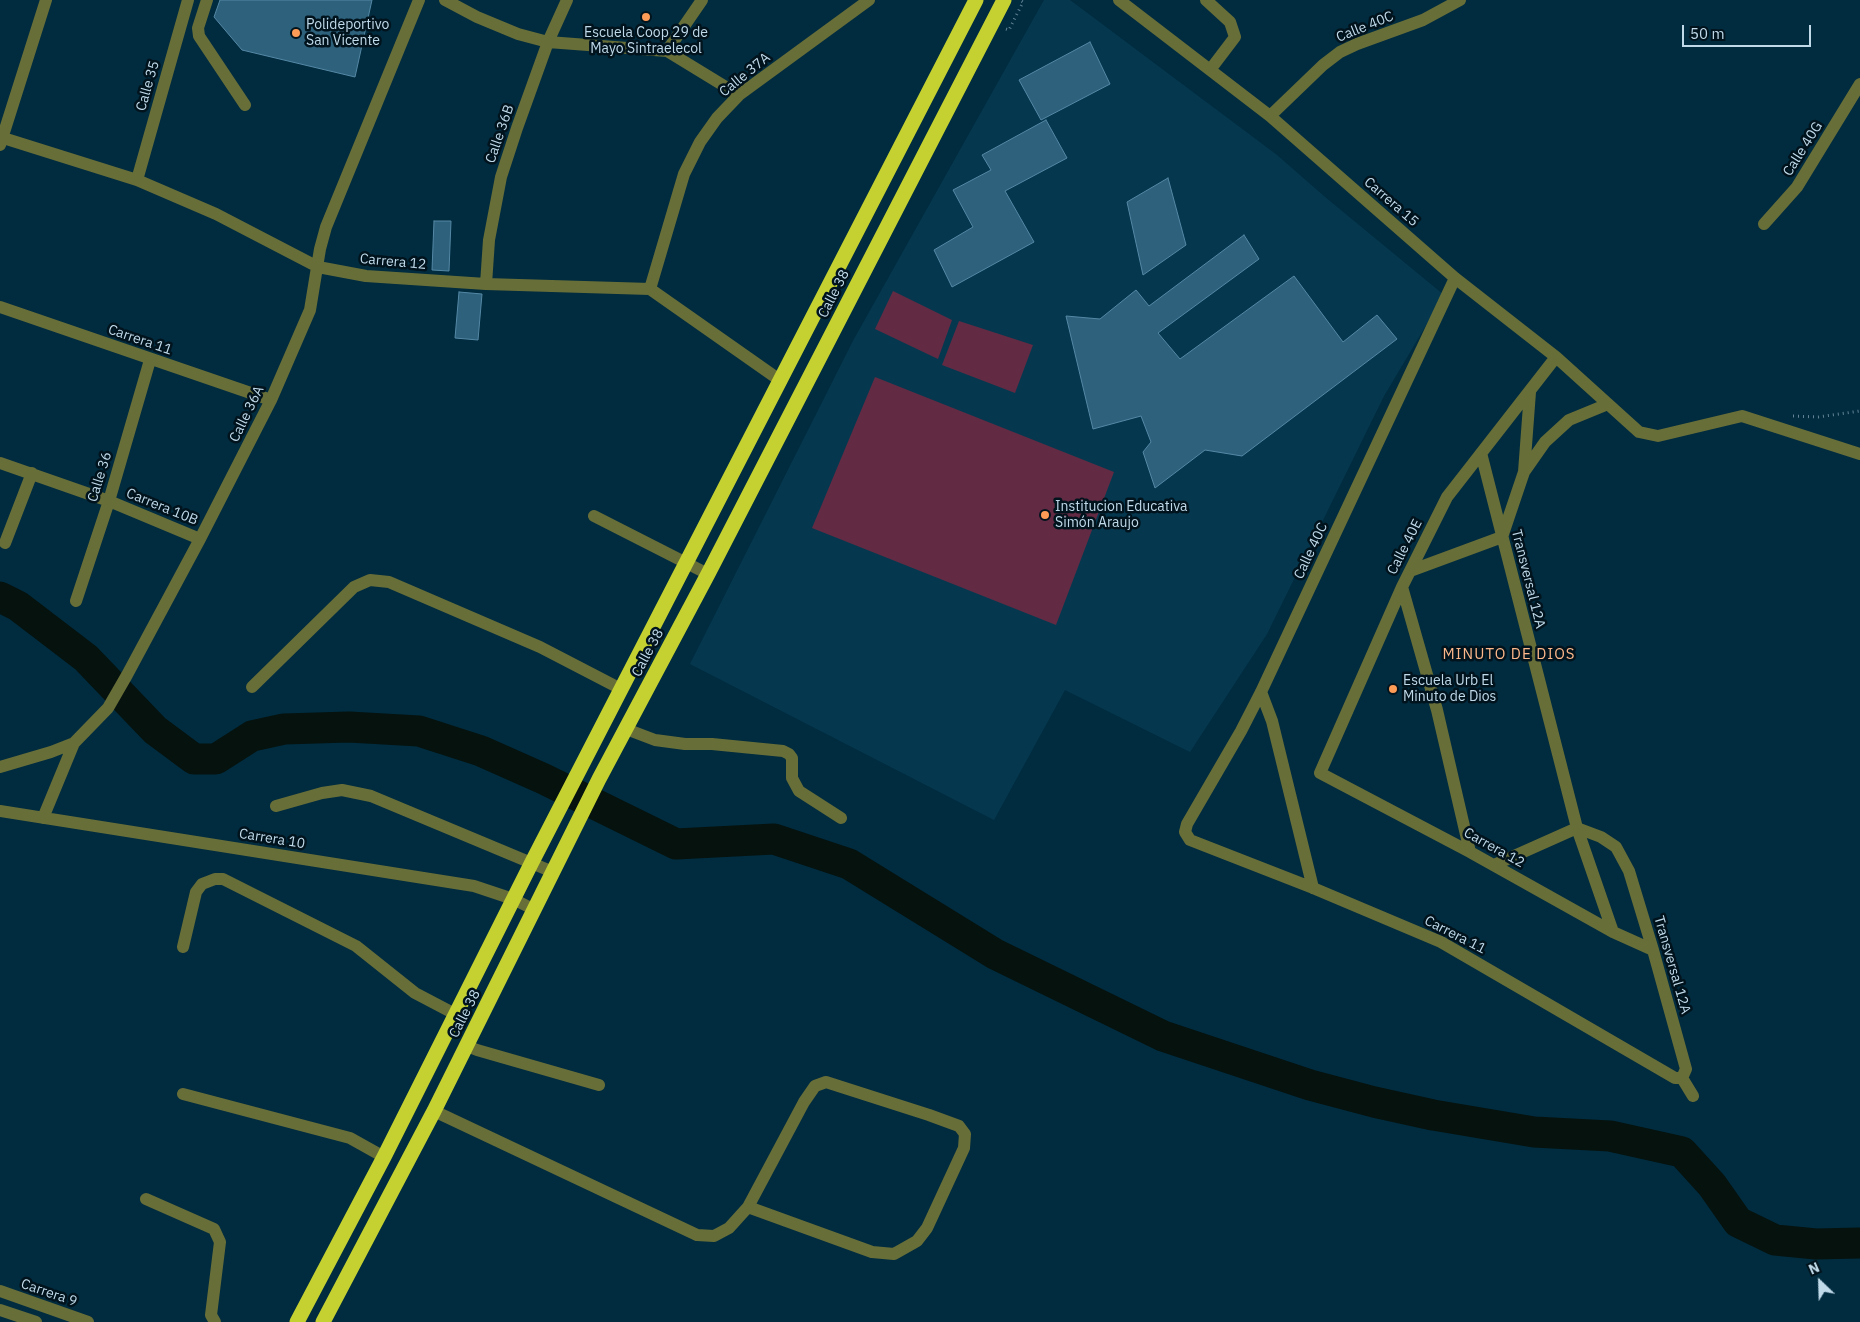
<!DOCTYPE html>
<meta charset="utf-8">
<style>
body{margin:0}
#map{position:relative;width:1860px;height:1322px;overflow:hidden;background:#012c3f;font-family:"IBM Plex Sans",sans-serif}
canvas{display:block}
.north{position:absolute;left:1795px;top:1257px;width:50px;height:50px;-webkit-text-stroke:4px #01131d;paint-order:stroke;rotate:336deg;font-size:14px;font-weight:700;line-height:20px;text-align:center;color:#c0daea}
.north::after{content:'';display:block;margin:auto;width:18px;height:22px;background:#c0daea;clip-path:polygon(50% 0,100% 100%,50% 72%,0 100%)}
.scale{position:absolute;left:1682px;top:25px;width:129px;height:22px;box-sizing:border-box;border:2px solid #c0daea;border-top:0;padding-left:6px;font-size:15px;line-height:18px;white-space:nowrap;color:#c0daea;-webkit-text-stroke:4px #01131d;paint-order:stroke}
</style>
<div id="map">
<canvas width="1860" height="1322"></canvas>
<div class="north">N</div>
<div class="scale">50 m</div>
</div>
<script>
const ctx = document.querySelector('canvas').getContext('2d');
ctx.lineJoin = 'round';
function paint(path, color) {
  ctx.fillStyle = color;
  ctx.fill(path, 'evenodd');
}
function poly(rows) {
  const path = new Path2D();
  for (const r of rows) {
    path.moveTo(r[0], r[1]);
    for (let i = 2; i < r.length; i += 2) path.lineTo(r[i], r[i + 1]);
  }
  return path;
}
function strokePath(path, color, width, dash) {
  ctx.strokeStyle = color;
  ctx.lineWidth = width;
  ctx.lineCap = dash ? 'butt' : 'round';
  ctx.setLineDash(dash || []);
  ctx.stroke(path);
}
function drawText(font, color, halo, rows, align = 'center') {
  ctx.font = font + ' "IBM Plex Sans",sans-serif';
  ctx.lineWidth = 5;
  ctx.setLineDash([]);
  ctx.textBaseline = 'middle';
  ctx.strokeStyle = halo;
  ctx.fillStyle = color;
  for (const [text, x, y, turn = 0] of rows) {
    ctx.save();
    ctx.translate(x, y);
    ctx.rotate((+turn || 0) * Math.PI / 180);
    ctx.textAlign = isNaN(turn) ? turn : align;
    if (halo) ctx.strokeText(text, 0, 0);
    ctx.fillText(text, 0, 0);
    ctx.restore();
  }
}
paint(poly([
 [1044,0,1070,0,1277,155,1325,197,1444,295,1384,396,1267,634,1190,752,1065,690,994,820,690,664,854,339]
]), '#05384f');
paint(poly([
 [893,291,952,320,938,359,875,329],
 [959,321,1033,345,1015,393,942,365],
 [875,377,1114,472,1056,625,812,528]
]), '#622b43');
strokePath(poly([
 [0,597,18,606,86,658,155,730,194,759,216,759,252,736,284,729,349,727,419,731,481,751,544,779,676,844,774,839,849,864,995,954,1163,1036,1310,1085,1374,1102,1433,1115,1534,1132,1610,1136,1682,1152,1712,1185,1738,1222,1775,1240,1816,1244,1860,1243]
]), '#05120e', 31);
const building = poly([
 [220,0,372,0,355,77,242,50,214,17,220,0],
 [1090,42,1110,84,1041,120,1019,80,1090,42],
 [1046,120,1067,158,1005,191,1034,242,952,287,934,250,973,227,953,190,991,170,982,155,1046,120],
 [1168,178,1186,245,1143,275,1127,202,1168,178],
 [434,221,451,221,449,271,432,270,434,221],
 [1244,235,1259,259,1158,333,1180,359,1294,276,1343,342,1377,315,1397,339,1242,456,1205,450,1155,488,1143,452,1151,442,1141,416,1093,429,1066,316,1100,319,1136,290,1149,306,1244,235],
 [459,292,482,294,478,340,455,338,459,292]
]);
paint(building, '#2e617c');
strokePath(building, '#5488a5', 1);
strokePath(poly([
 [1006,29,1009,30,1023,2,1020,0],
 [1793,416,1818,417,1860,411]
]), '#628496', 3, [1, 4]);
strokePath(poly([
 [207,0,198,28,199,36,245,105],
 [445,0,477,17,518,34,548,42,667,51,739,95],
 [1119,0,1270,116,1455,278,1556,357,1639,432,1658,436,1742,416,1860,454],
 [1206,0,1230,22,1235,37,1210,70],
 [667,51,702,0],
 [1270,116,1323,65,1340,52,1357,44,1423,20,1460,0],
 [0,137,137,180,216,214,318,267,366,276,486,284,650,289,781,381],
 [0,145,46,0],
 [137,180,188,0],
 [1764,224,1797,187,1860,84],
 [1455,278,1261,692,1241,731,1187,824,1185,832,1190,840,1313,888,1441,942,1675,1078,1682,1078,1693,1096],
 [486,284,489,240,501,177,517,128,548,42,567,0],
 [650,289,684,174,700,142,717,118,739,95,869,0],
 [0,307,271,400],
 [1556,357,1447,497,1402,587,1320,773,1470,852,1613,932,1653,950],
 [1481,453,1577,828,1613,932],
 [0,463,109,501,200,539],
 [1524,472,1530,392],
 [594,516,708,574],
 [5,543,32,473],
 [1410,571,1502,537,1524,472,1545,442,1569,420,1608,404],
 [1402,587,1437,710,1470,852],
 [76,601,109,501,150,360],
 [252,687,354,587,370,580,389,582,540,647,621,689],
 [1261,692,1272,721,1313,888],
 [626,729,655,740,685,744,712,744,783,751,789,754,792,758,792,778,799,791,841,818],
 [0,767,51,752,74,743,108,708,127,675,200,539,271,400,310,310,320,249,326,227,419,0],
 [276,806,322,793,342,790,371,796,553,872],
 [0,811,474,886,513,899,535,910],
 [43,818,74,743],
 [1494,865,1577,828,1601,837,1616,847,1629,871,1653,950,1686,1069,1682,1078],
 [183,947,196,892,202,884,215,879,223,879,356,946,415,993,455,1014],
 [467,1046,477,1050,599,1085],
 [183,1094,350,1138,384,1157],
 [434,1111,697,1235,714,1236,729,1228,748,1207,804,1102,815,1086,826,1082,929,1115,959,1126,965,1134,964,1148,927,1228,917,1241,894,1254,872,1252,748,1207],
 [146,1199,214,1229,220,1242,211,1315,215,1322],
 [0,1291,88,1322],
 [0,1310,36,1322]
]), '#686e38', 12);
strokePath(poly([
 [297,1322,384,1157,532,862,976,0],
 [323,1322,434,1111,599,779,708,574,1004,0]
]), '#c4d131', 15);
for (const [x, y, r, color] of [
 [646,17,5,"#fd9c57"],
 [296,33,5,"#fd9c57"],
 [1045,515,5,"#fd9c57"],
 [1393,689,5,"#fd9c57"]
]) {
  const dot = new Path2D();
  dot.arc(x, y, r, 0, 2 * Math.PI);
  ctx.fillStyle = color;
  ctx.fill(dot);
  strokePath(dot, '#01131d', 2);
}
drawText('14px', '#c0daea', '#01131d', [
 ["Polideportivo",306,25],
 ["San Vicente",306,41],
 ["Escuela Coop 29 de",646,33,"center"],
 ["Mayo Sintraelecol",646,49,"center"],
 ["Institucion Educativa",1055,507],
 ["Simón Araujo",1055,523],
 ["Escuela Urb El",1403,681],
 ["Minuto de Dios",1403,697]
], 'left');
drawText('14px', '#c0daea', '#01131d', [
 ["Calle 40C",1365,27,-22],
 ["Calle 37A",745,75,-39],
 ["Calle 35",148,86,-74],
 ["Calle 36B",500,134,-71],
 ["Calle 40G",1803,149,-58],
 ["Carrera 15",1391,202,41],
 ["Carrera 12",393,262,5],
 ["Calle 38",834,294,-63],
 ["Carrera 11",140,340,19],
 ["Calle 36A",247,414,-64],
 ["Calle 36",100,477,-73],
 ["Carrera 10B",162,507,22],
 ["Calle 40E",1405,547,-63],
 ["Calle 40C",1311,551,-65],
 ["Transversal 12A",1528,579,76],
 ["Calle 38",648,653,-62],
 ["Carrera 10",272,839,9],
 ["Carrera 12",1494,848,29],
 ["Carrera 11",1455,935,27],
 ["Transversal 12A",1672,965,74],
 ["Calle 38",465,1014,-63],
 ["Carrera 9",49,1293,19]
]);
ctx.letterSpacing = '1px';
drawText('15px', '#fdb88b', '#01131d', [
 ["MINUTO DE DIOS",1509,655]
]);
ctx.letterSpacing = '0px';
</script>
